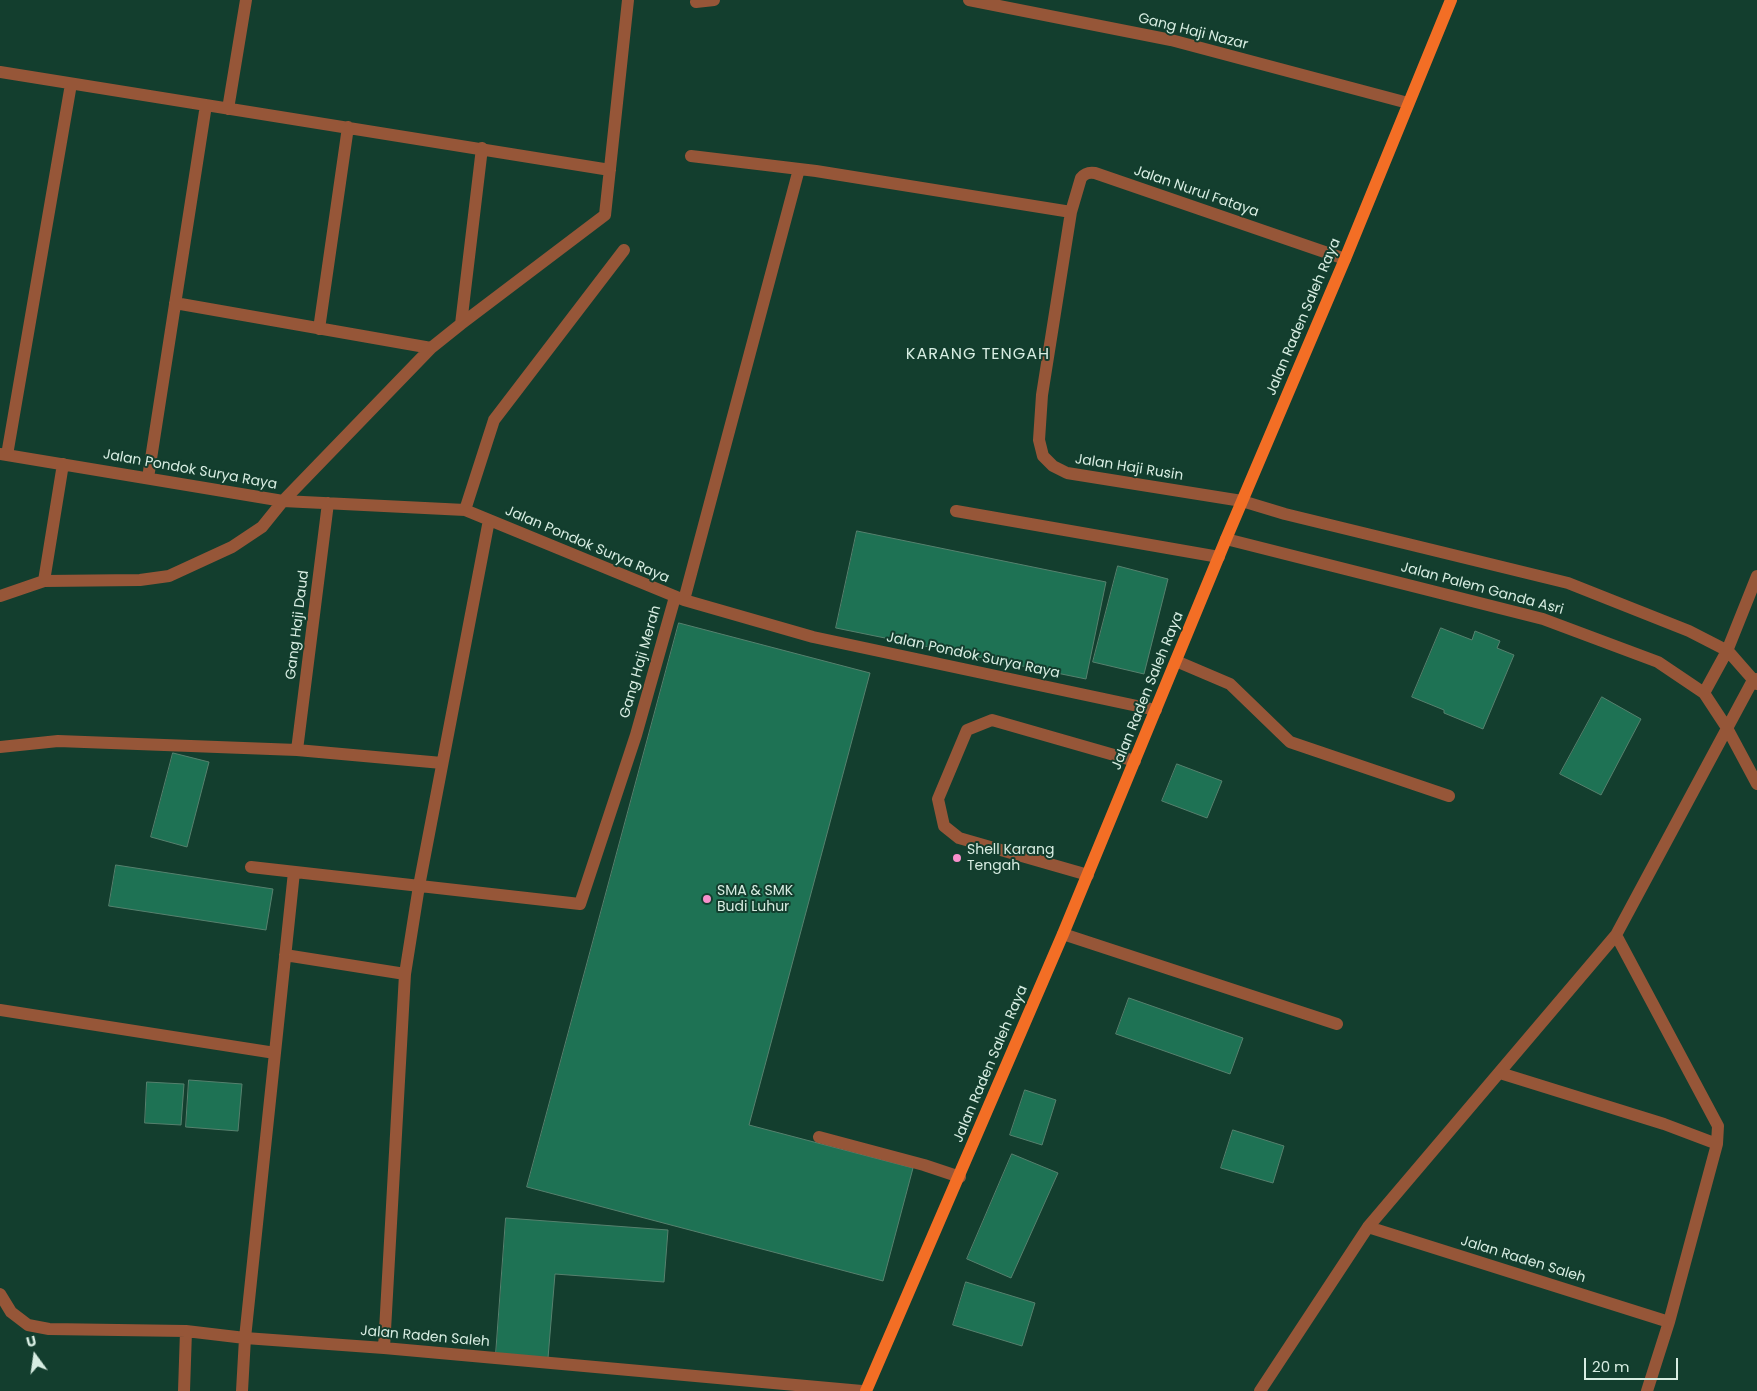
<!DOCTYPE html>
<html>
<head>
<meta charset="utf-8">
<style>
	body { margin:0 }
	#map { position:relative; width:1757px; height:1391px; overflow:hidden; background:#133e2e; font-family:Poppins,sans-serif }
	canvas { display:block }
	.north { position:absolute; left:10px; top:1331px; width:50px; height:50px; -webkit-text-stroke:4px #133e2e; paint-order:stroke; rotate:346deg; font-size:14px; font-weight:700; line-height:20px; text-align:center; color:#d7ede2 }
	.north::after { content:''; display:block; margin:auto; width:18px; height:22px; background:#d7ede2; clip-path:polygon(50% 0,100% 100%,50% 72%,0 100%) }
	.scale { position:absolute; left:1584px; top:1358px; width:94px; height:22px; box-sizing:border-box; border:2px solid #d7ede2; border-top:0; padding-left:6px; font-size:15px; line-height:18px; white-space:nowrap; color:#d7ede2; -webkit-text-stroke:4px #133e2e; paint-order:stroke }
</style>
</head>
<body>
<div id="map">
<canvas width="1757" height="1391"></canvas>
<div class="north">U</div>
<div class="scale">20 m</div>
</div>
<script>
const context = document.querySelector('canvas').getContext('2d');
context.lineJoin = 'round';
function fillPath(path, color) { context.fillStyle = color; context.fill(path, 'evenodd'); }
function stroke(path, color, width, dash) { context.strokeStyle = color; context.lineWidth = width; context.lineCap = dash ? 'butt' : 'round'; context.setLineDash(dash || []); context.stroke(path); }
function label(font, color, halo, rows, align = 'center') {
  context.font = font + ' Poppins,sans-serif'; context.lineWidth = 4; context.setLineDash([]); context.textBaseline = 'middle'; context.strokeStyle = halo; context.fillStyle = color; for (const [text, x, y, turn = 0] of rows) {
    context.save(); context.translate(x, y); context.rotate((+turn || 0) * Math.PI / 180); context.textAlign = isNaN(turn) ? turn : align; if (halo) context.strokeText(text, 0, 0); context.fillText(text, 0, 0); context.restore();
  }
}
const building = new Path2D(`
	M 857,531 L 1106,582 L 1086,679 L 836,628 Z
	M 1118,566 L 1168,579 L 1144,674 L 1093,662 Z
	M 679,623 L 870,673 L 749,1125 L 913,1168 L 883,1281 L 527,1187 Z
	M 1441,628 L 1472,640 L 1475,631 L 1500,641 L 1497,648 L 1514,655 L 1483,729 L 1444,713 L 1444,710 L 1412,697 Z
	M 1602,697 L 1641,719 L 1601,795 L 1560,774 Z
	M 173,753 L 209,762 L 187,847 L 151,837 Z
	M 1177,764 L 1222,781 L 1207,818 L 1162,801 Z
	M 116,865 L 273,889 L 266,930 L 109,906 Z
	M 1129,998 L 1243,1038 L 1230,1074 L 1116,1034 Z
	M 189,1080 L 242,1084 L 238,1131 L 186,1127 Z
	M 147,1082 L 184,1084 L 181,1125 L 145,1123 Z
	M 1025,1090 L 1056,1100 L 1042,1145 L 1010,1135 Z
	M 1233,1130 L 1284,1146 L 1273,1183 L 1221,1168 Z
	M 1012,1154 L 1058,1173 L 1011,1278 L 967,1259 Z
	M 506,1218 L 668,1230 L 664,1282 L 555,1274 L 548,1358 L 496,1354 Z
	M 966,1282 L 1035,1303 L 1022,1346 L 953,1325 Z`);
fillPath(building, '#1e7254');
stroke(building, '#56816e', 1);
stroke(new Path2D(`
	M 969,0 L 1171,40 L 1408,103
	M 696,2 L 714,0
	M 0,72 L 610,170
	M 228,109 L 246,0
	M 691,156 L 816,171 L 1071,212
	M 1345,259 L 1095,173 C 1089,172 1085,173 1081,178 L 1071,212 L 1042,395 L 1039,440 L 1043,456 L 1053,466 L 1067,473 L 1242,501 L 1285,514 L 1568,583 L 1689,631 L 1728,651 L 1757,684
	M 175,303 L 431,348
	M 461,324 L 605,215 L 628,0
	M 319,329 L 348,127
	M 0,454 L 283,501 L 465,510 L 684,600 L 813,637 L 1156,710
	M 7,455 L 71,84
	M 148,478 L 206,105
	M 465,510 L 494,420 L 624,250
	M 956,511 L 1219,557
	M 1226,539 L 1543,619 L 1658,662 L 1704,693 L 1727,728 L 1757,784
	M 44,581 L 63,464
	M 0,596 L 44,581 L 140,580 L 169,576 L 232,547 L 262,527 L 283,501 L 431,348 L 461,324 L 482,148
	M 684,600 L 799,169
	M 1176,661 L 1230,684 L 1290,742 L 1449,796
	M 1704,693 L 1727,651 L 1757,576
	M 0,747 L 58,741 L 297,750 L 442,763
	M 297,750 L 328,503
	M 251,867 L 580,904 L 636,735 L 675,597
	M 1088,875 L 959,838 L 944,826 L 938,799 L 967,730 L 992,720 L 1135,761
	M 1063,934 L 1337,1024
	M 1616,935 L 1718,1126 L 1717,1144 L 1669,1322 L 1647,1391
	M 285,955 L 405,974
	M 0,1010 L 275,1053
	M 1500,1073 L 1664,1124 L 1717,1144
	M 819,1137 L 924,1165 L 960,1177
	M 1368,1227 L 1669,1322
	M 0,1294 L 11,1312 L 28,1325 L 49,1329 L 186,1331 L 245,1338 L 384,1348 L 862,1391
	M 384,1348 L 405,974 L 419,886 L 489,520
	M 184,1391 L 186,1331
	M 242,1391 L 245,1338 L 294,872
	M 1260,1391 L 1368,1227 L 1616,935 L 1753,680 L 1757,679`), '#965638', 12);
stroke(new Path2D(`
	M 866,1391 L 1063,934 L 1226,539 L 1345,259 L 1451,0`), '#f36e25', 12);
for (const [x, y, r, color] of [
	[957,858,5,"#f890cc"],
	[707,899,5,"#f890cc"]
]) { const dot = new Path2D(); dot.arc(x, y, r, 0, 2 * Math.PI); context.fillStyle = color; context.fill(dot); stroke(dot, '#133e2e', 2); }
label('14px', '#d7ede2', '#133e2e', [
	["Gang Haji Nazar",1193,32,14],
	["Jalan Nurul Fataya",1196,192,19],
	["Jalan Raden Saleh Raya",1304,317,-67],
	["Jalan Haji Rusin",1129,468,9],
	["Jalan Pondok Surya Raya",190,470,10],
	["Jalan Pondok Surya Raya",587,545,23],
	["Jalan Palem Ganda Asri",1482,589,15],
	["Gang Haji Daud",298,625,-83],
	["Jalan Pondok Surya Raya",973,656,12],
	["Gang Haji Merah",641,662,-74],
	["Jalan Raden Saleh Raya",1148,691,-68],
	["Jalan Raden Saleh Raya",991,1064,-67],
	["Jalan Raden Saleh",1523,1260,17],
	["Jalan Raden Saleh",425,1337,5]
]);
label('14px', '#d7ede2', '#133e2e', [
	["Shell Karang",967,850],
	["Tengah",967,866],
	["SMA & SMK",717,891],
	["Budi Luhur",717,907]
], 'left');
context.letterSpacing = '1px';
label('16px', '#d7ede2', '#133e2e', [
	["KARANG TENGAH",978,355]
]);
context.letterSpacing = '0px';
</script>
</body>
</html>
